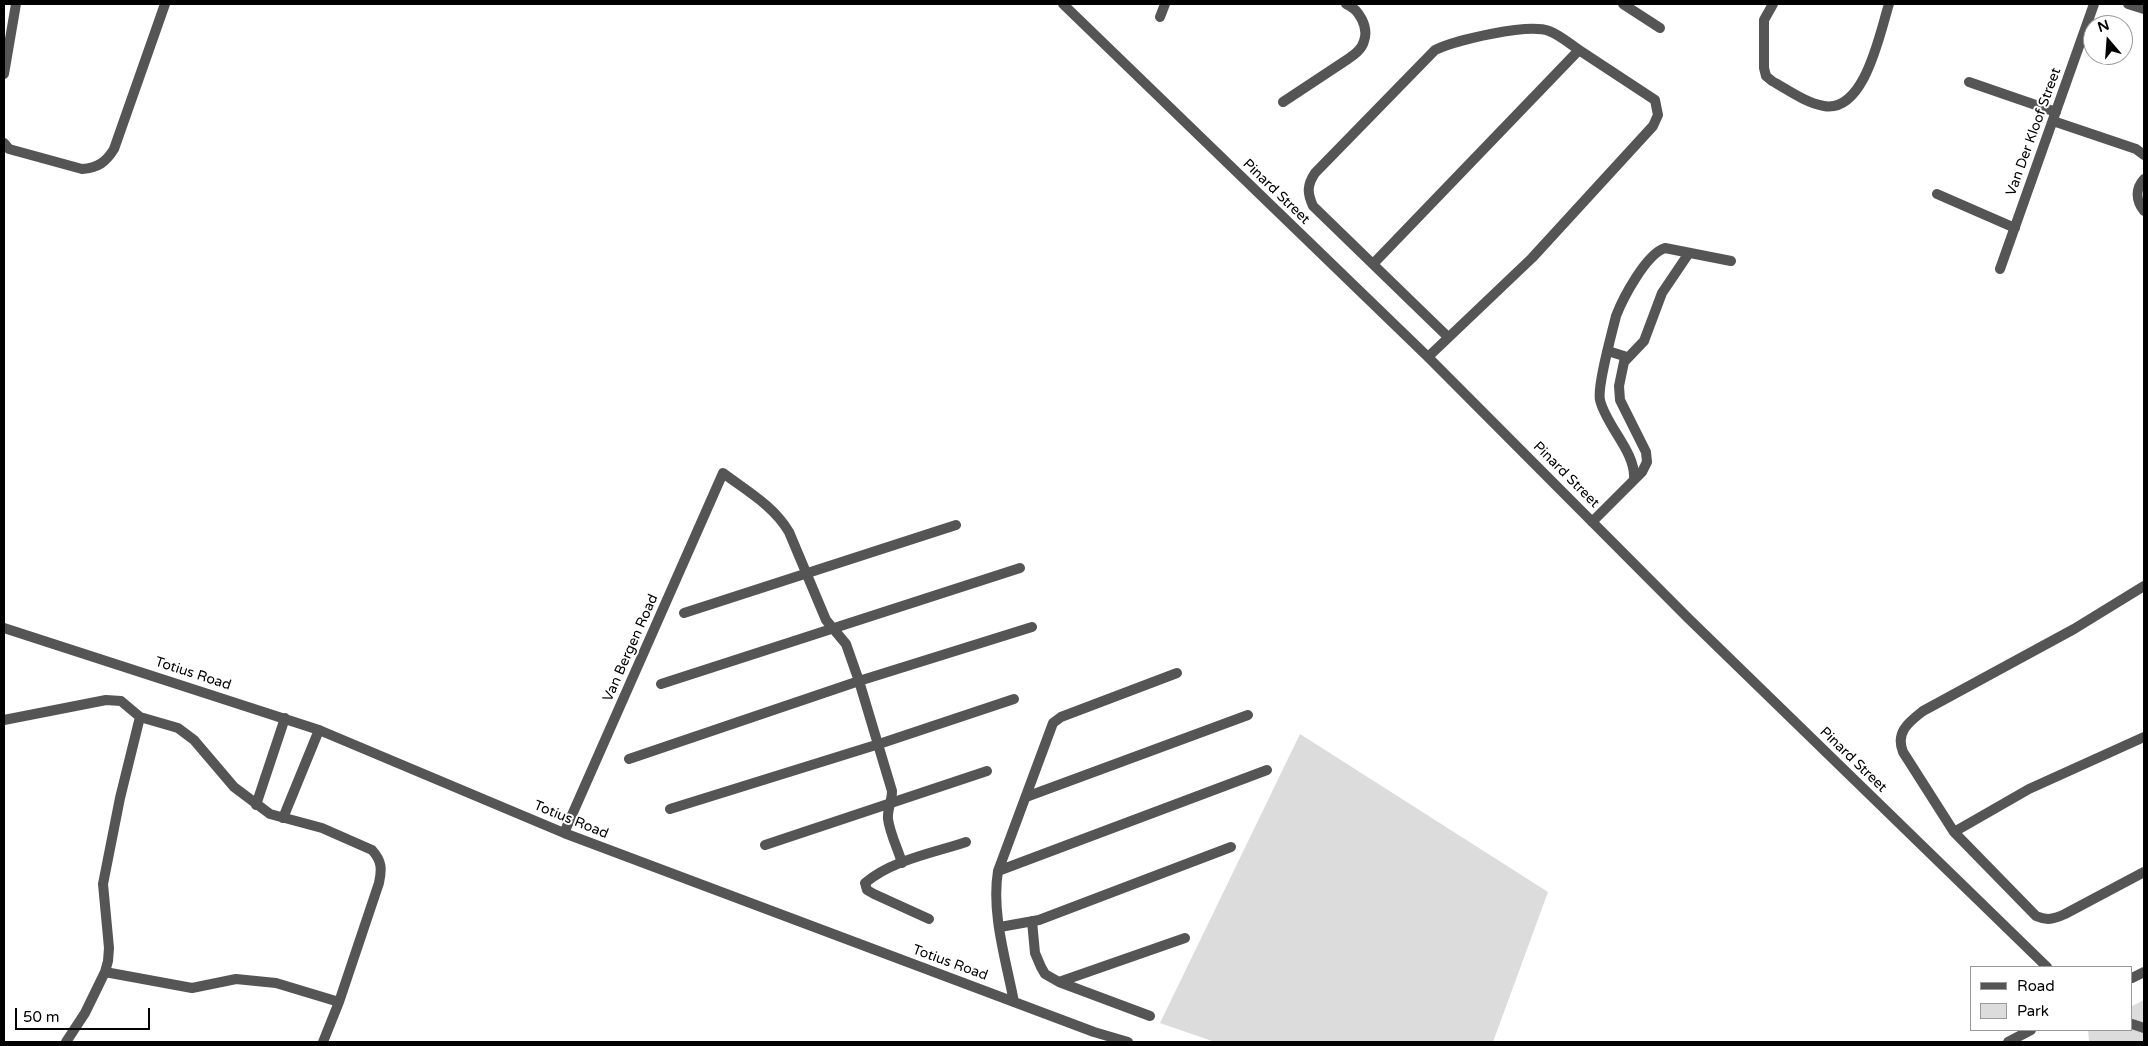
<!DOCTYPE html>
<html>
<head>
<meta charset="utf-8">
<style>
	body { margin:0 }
	#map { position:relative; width:2148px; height:1046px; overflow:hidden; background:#fff; font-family:"Varela Round",sans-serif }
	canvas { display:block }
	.frame { position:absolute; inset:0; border:5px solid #000; pointer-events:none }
	.legend { position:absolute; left:1970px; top:966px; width:162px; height:65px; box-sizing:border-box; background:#fff; border:1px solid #999; margin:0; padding:6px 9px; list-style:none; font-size:15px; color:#000 }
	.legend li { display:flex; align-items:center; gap:10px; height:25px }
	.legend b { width:25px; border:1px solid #999 }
	.north { position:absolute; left:2083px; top:15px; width:50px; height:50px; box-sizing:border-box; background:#fff; border:1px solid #999; border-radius:50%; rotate:342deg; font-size:14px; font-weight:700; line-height:20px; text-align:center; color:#000 }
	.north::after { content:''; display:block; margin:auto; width:18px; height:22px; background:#000; clip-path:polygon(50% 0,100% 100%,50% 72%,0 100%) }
	.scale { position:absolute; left:15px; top:1008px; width:135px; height:22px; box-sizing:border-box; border:2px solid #000; border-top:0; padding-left:6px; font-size:15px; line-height:18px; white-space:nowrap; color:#000; -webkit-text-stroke:4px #fff; paint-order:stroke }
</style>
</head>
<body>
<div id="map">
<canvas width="2148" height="1046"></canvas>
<div class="frame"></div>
<ul class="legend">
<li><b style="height:6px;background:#555"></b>Road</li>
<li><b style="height:14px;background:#dcdcdc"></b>Park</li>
</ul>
<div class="north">N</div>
<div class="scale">50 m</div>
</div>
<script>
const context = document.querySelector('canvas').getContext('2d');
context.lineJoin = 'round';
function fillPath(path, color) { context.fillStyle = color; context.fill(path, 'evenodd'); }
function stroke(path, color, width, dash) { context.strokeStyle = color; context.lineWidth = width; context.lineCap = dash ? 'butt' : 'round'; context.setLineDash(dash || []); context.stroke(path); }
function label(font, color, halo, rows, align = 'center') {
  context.font = font + ' "Varela Round",sans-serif'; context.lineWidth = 4; context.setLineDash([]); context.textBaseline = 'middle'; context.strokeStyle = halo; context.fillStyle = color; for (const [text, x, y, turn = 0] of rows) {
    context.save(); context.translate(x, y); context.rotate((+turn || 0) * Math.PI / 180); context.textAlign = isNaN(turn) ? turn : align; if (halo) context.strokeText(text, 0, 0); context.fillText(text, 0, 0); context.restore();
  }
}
fillPath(new Path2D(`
	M 1300,734 L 1548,892 L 1493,1042 L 1215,1042 L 1160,1023 Z
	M 2144,1000 L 2144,1042 L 2089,1042 L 2088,1030 L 2132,1030 L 2132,1006 Z`), '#dcdcdc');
stroke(new Path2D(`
	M 1063,4 L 1428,357 L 1688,618 L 2047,967
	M 1623,4 L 1660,28
	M 1773,4 L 1764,20 L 1764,68 L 1766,76 L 1772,81 C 1788,90 1806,103 1824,106 C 1865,113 1880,32 1889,4
	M 2128,4 L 2144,9
	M 1160,17 L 1165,4
	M 4,74 L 16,4
	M 1969,82 L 2056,112
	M 1283,102 L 1348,59 C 1355,54 1362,49 1364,41 C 1369,27 1359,9 1346,4
	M 2053,121 L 2136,149 L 2144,155
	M 4,143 L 9,149 L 82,169 C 98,168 106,162 114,149 L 165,4
	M 2144,179 C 2135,189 2136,201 2144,211
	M 1937,194 L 2015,228
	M 1373,264 L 1579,50 L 1655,100 L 1658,115 L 1653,126 L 1532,258 L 1428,357
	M 2000,269 L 2094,4
	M 1448,337 L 1313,206 C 1307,193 1307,185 1315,173 L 1435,50 C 1456,40 1528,23 1549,31 C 1560,35 1570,44 1579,50
	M 1608,351 L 1627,357
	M 1634,479 C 1636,452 1606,426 1600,400 C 1597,386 1612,333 1616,316 C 1623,298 1646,254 1665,248 L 1731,261
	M 1592,522 L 1642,472 L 1647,462 L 1646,452 L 1620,400 L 1619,386 L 1624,362 L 1644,341 L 1662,293 L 1689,253
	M 684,613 L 956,525
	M 4,628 L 319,730 L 564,833 L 1094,1032 L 1128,1042
	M 661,684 L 1020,568
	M 4,720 L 106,700 L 121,701 L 140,717 L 178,728 L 194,740 L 234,787 L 270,814 L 322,828 L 372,850 C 382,861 382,869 379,883 L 339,1002 L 323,1042
	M 2144,737 L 2029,789 L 1954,832 L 2036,916 C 2047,921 2054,919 2065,914 L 2144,872
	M 629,759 L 859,681 L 1032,627
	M 1026,797 L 1248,715
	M 256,805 L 285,718
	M 670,809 L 879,744 L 1014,699
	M 283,818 L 319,730
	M 1954,832 L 1903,752 C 1895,732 1909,722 1923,711 L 2074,629 L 2144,586
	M 564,833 L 723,473 C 747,491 774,506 789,532 L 826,620 L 846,644 L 859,681 L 892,791 C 892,801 887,810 888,819 C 890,834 898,849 902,863
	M 765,845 L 987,771
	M 998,871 L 1267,770
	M 929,919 L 874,894 L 867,890 L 865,883 C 892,860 933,853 966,842
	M 1032,921 L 1035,953 L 1041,967 L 1045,974 L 1059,982 L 1150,1016
	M 1000,927 L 1039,920 L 1231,847
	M 105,972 L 192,988 L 236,979 L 276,983 L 339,1002
	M 2132,978 L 2144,972
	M 1059,982 L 1185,938
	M 1014,1002 C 1006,960 991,913 998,871 L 1053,723 L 1061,717 L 1177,673
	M 2132,1024 L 2144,1028
	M 66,1042 L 85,1013 L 105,972 L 108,961 L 109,948 L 103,884 L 120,798 L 140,717
	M 2008,1042 L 2031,1030`), '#555', 10);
label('14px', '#000', '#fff', [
	["Van Der Kloof Street",2034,132,-70],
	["Pinard Street",1276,192,44],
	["Pinard Street",1566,475,45],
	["Van Bergen Road",631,648,-66],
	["Totius Road",193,674,18],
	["Pinard Street",1853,760,44],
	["Totius Road",571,820,22],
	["Totius Road",950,963,20]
]);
</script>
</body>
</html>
